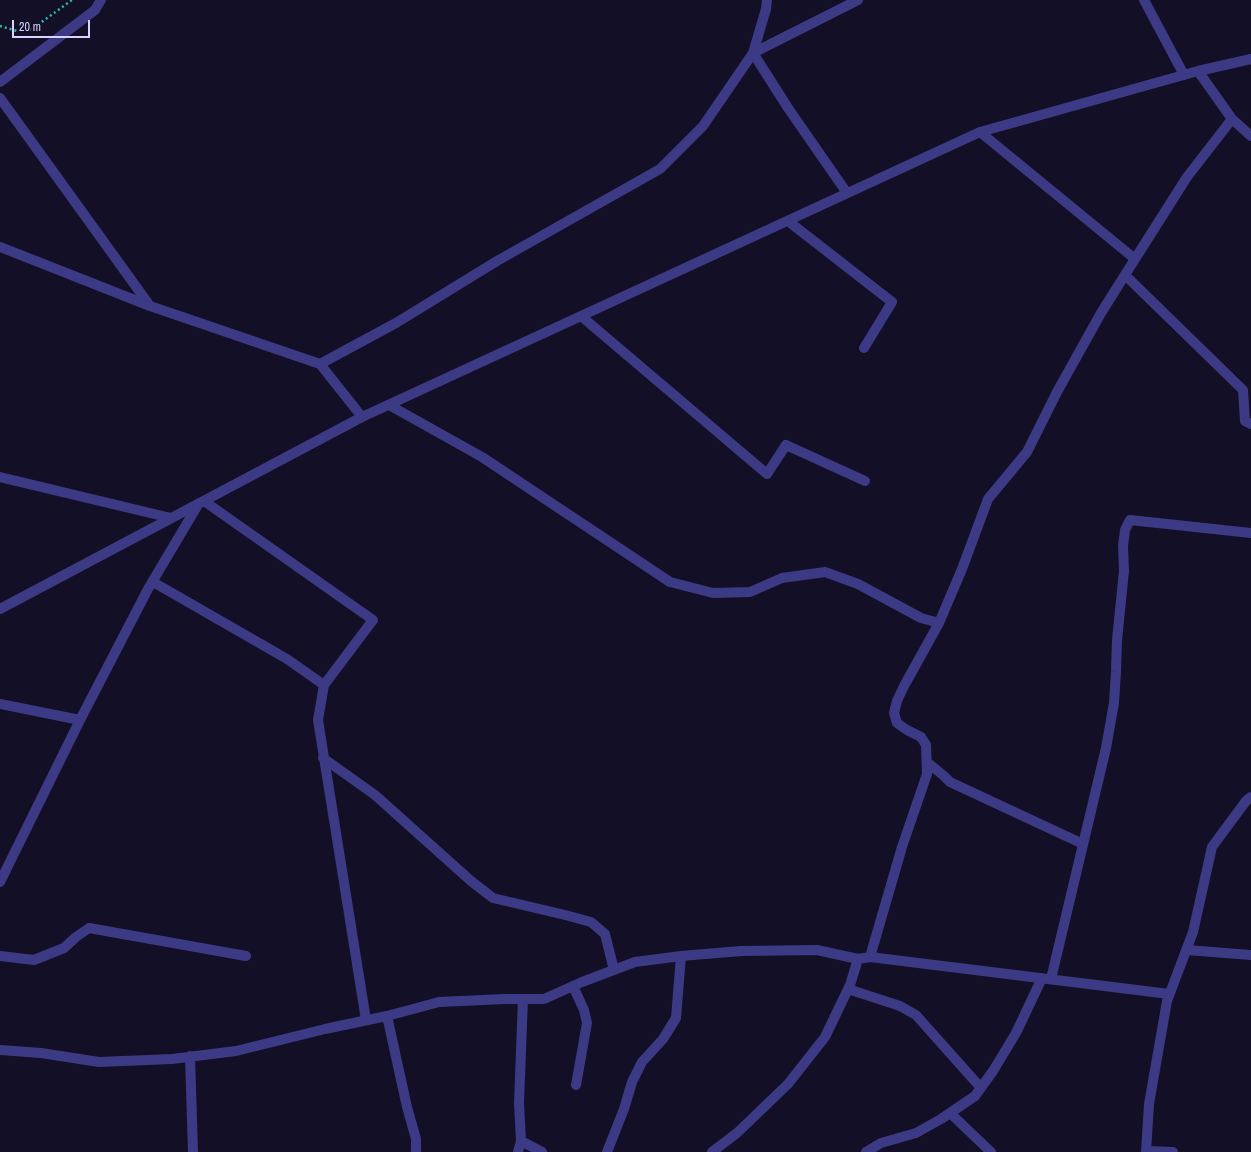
<!DOCTYPE html>
<html>
<head>
<meta charset="utf-8">
<style>
	body { margin:0 }
	#map { position:relative; width:1251px; height:1152px; overflow:hidden; background:#130f26; font-family:"Archivo Narrow",sans-serif }
	canvas { display:block }
	.scale { position:absolute; left:12px; top:20px; width:78px; height:18px; box-sizing:border-box; border:2px solid #d9d4ff; border-top:0; padding-left:5px; font-size:12px; line-height:14px; white-space:nowrap; color:#d9d4ff; -webkit-text-stroke:3px #130f26; paint-order:stroke }
</style>
</head>
<body>
<div id="map">
<canvas width="1251" height="1152"></canvas>
<div class="scale">20 m</div>
</div>
<script>
const context = document.querySelector('canvas').getContext('2d');
context.lineJoin = 'round';
function stroke(path, color, width, dash) { context.strokeStyle = color; context.lineWidth = width; context.lineCap = dash ? 'butt' : 'round'; context.setLineDash(dash || []); context.stroke(path); }
stroke(new Path2D(`
	M 0,26 L 17,31 L 32,29 L 72,0`), '#2fb8b0', 2.5, [2, 3]);
stroke(new Path2D(`
	M 1144,0 L 1184,75
	M 1198,71 L 1232,119 L 1251,136
	M 0,82 L 95,10 L 101,0
	M 0,98 L 150,306
	M 980,132 L 1135,259
	M 847,193 L 788,108 L 753,53 L 858,0
	M 788,221 L 892,302 L 864,348
	M 0,247 L 150,306 L 320,364 L 362,417
	M 1125,275 L 1243,390 L 1245,421 L 1251,424
	M 581,316 L 767,474 L 786,445 L 865,481
	M 320,364 L 396,323 L 497,261 L 660,169 L 703,126 L 753,53 L 766,9 L 767,0
	M 389,405 L 482,457 L 670,582 L 713,593 L 750,592 L 782,578 L 825,572 L 858,584 L 921,618 L 939,623
	M 0,477 L 171,518
	M 204,501 L 373,620 L 324,685 L 318,720 L 366,1020
	M 153,582 L 287,659 L 324,685
	M 0,609 L 362,417 L 980,132 L 1198,71 L 1251,59
	M 0,704 L 80,720
	M 323,758 L 375,795 L 471,881 L 493,898 L 565,915 L 591,922 L 605,934 L 614,970
	M 927,762 L 944,776 L 950,782 L 1083,844
	M 0,882 L 80,720 L 148,589 L 199,503
	M 1187,950 L 1251,955
	M 0,956 L 34,960 L 64,948 L 76,937 L 89,928 L 246,956
	M 870,957 L 902,847 L 927,774 L 926,745 L 921,737 L 907,730 L 897,723 L 894,713 L 897,701 L 904,686 L 939,623 L 962,569 L 988,499 L 1027,452 L 1057,392 L 1101,313 L 1135,259 L 1187,177 L 1232,119
	M 1051,979 L 1106,748 L 1114,703 L 1116,672 L 1117,640 L 1124,571 L 1123,546 L 1125,530 L 1130,520 L 1251,533
	M 573,986 L 584,1010 L 587,1023 L 576,1085
	M 848,989 L 900,1006 L 916,1015 L 981,1088
	M 387,1016 L 407,1107 L 416,1139 L 416,1152
	M 0,1050 L 41,1053 L 99,1062 L 172,1059 L 236,1051 L 325,1029 L 387,1016 L 439,1002 L 505,999 L 544,999 L 582,982 L 635,962 L 681,956 L 741,951 L 817,950 L 858,959
	M 190,1056 L 193,1152
	M 950,1113 L 991,1152
	M 521,1141 L 542,1152
	M 1146,1151 L 1173,1152
	M 518,1152 L 521,1141 L 519,1103 L 523,999
	M 607,1152 L 624,1109 L 632,1082 L 642,1062 L 663,1039 L 676,1018 L 681,956
	M 712,1152 L 737,1133 L 788,1084 L 825,1037 L 850,985 L 858,959 L 870,957 L 1169,994
	M 866,1152 L 881,1143 L 916,1133 L 941,1119 L 975,1096 L 993,1071 L 1016,1033 L 1042,978
	M 1146,1152 L 1149,1104 L 1167,1001 L 1193,932 L 1212,847 L 1246,801 L 1251,797`), '#3d3a85', 10);
</script>
</body>
</html>
